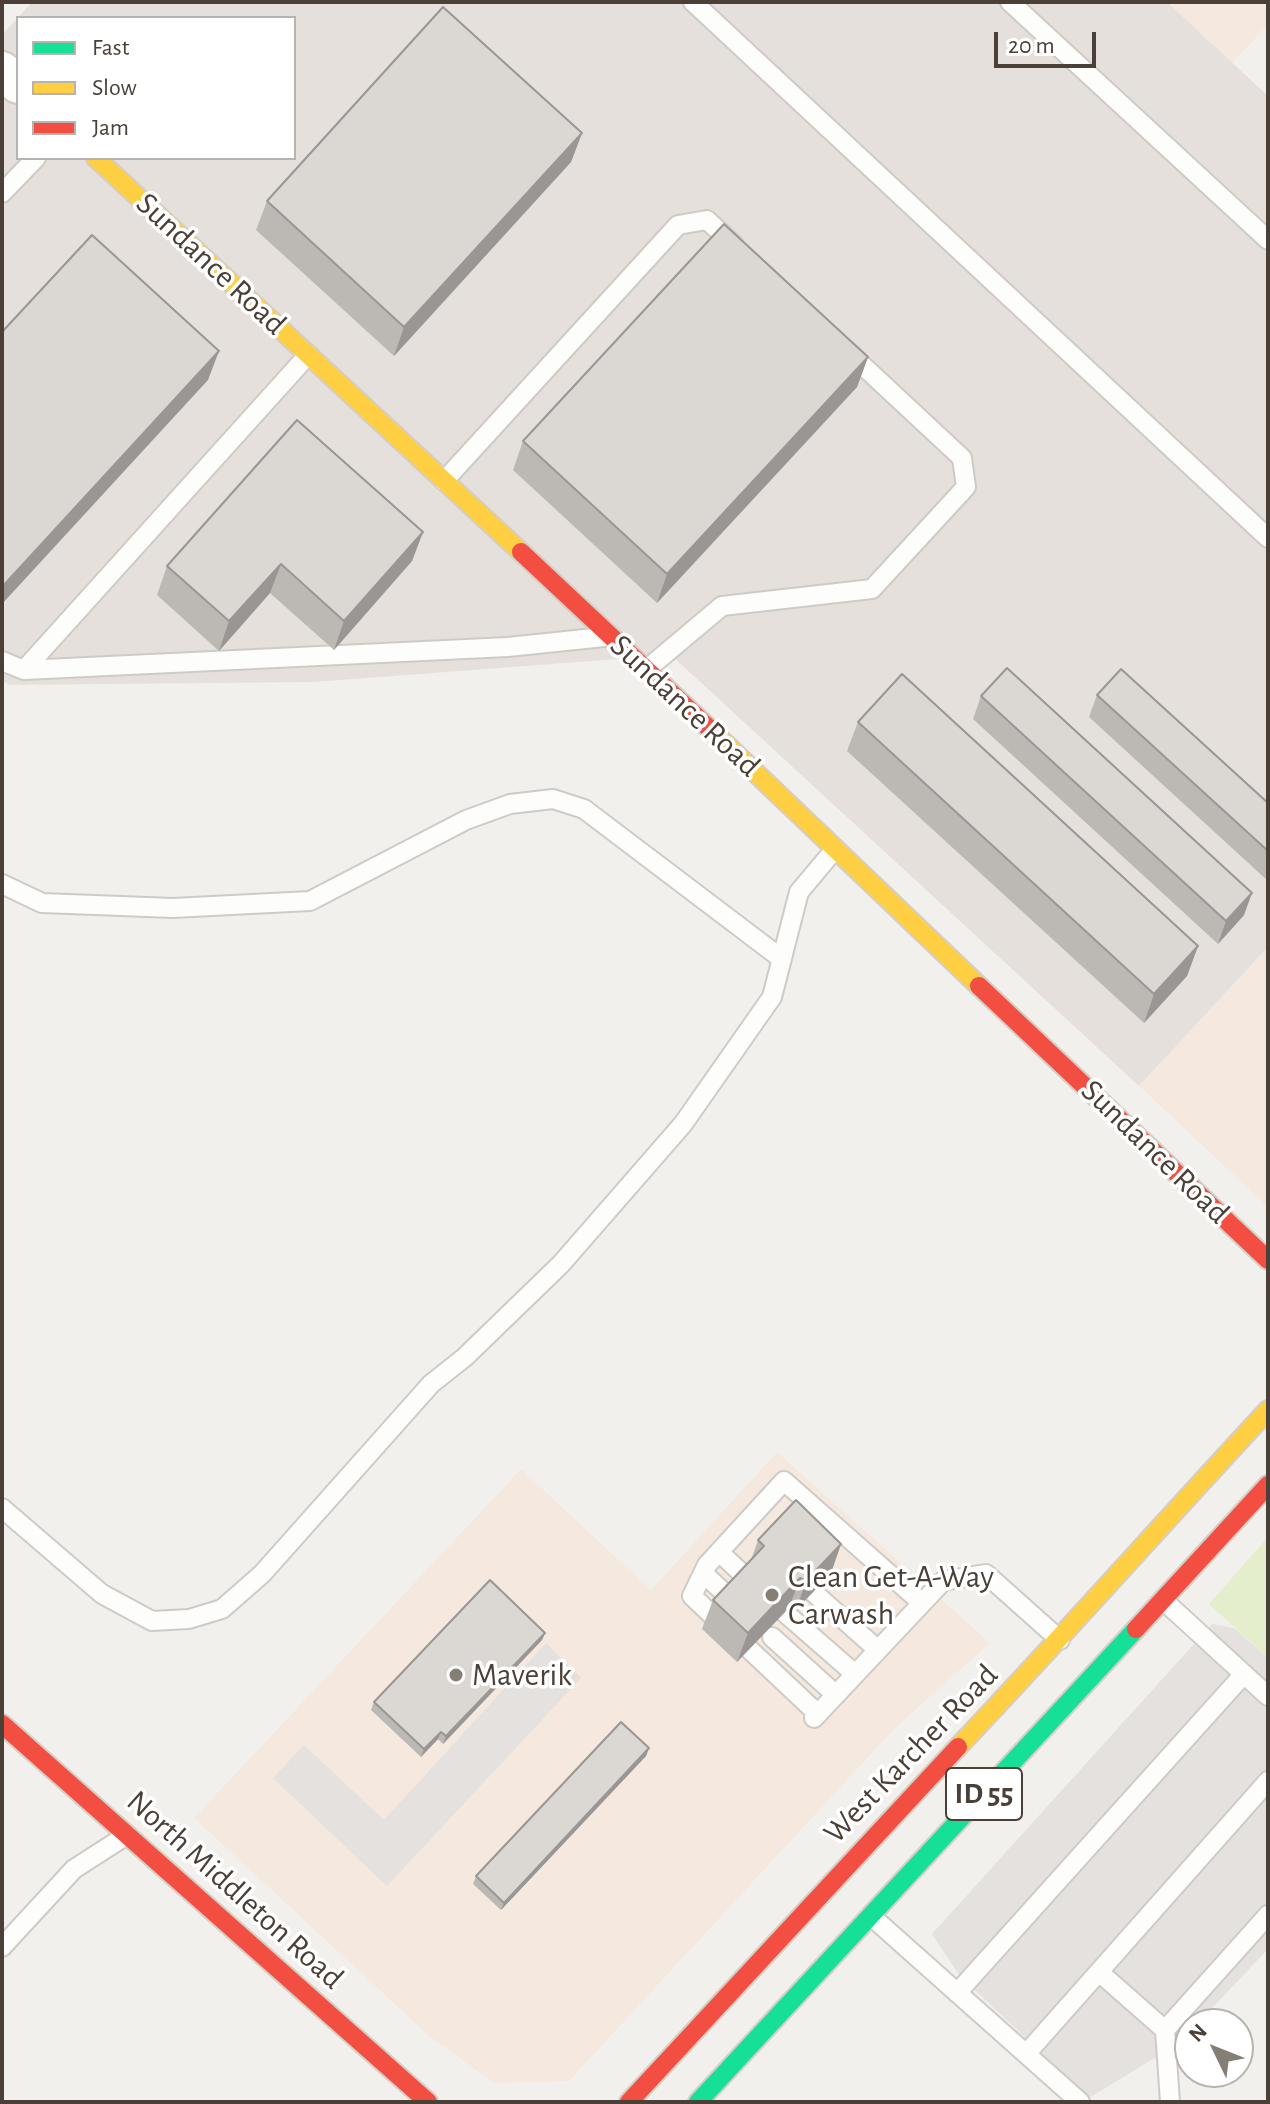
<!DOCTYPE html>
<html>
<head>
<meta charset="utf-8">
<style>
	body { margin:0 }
	#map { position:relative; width:1270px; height:2104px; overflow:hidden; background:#f2f0ed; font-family:"Alegreya Sans",sans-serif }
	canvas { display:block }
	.frame { position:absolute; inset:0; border:4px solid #4a4037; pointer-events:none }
	.legend { position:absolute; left:16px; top:16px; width:280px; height:144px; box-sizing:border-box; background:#fff; border:2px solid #b7b3af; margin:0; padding:10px 14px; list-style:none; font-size:24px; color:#4a4037 }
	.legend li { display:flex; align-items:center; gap:16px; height:40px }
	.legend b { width:40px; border:2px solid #b7b3af }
	.north { position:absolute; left:1174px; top:2008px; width:80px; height:80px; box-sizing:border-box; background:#fff; border:2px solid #b7b3af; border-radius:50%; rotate:313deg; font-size:22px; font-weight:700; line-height:32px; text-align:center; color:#4a4037 }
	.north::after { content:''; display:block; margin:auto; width:28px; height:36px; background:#857e77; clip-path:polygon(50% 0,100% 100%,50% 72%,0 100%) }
	.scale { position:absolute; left:994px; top:32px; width:102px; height:36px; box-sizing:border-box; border:4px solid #4a4037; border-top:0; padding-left:10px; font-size:24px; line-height:28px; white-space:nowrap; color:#4a4037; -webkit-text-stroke:6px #fff; paint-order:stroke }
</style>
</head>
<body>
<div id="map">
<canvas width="1270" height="2104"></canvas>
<div class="frame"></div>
<ul class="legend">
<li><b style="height:10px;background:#16e098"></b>Fast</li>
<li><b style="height:10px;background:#ffcf43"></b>Slow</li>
<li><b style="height:10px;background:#f24e42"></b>Jam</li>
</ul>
<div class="north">N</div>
<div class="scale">20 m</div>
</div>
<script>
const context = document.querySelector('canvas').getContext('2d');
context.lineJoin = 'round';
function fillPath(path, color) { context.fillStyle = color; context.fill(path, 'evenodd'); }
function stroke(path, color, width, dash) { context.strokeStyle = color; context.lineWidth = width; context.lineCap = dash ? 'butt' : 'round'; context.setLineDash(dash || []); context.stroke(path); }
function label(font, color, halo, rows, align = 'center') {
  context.font = font + ' "Alegreya Sans",sans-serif'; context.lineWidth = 7; context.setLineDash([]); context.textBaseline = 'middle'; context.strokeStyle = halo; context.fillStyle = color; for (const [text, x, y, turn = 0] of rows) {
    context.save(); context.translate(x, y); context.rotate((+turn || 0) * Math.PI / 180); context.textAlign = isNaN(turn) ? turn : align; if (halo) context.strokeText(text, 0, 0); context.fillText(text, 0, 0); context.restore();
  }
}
fillPath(new Path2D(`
	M 1167,2 L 1268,2 L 1268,25 L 1232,63 Z
	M 1268,947 L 1268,1207 L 1139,1086 Z
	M 777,1452 L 990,1643 L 895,1728 L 569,2081 L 494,2083 L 428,2035 L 194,1818 L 521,1469 L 651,1590 Z`), '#f5e9df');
fillPath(new Path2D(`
	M 32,2 L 1167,2 L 1268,96 L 1268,947 L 1139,1086 L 671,655 L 314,682 L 10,685 L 2,681 L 2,35 ZM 18,18 L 294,18 L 294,158 L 18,158 Z`), '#e5e0dc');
fillPath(new Path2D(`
	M 1268,1537 L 1268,1658 L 1209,1604 Z`), '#e4edcc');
fillPath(new Path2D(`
	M 1212,1624 L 1234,1628 L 1268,1658 L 1268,1949 L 1197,2024 L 1190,2024 L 1190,2031 L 1179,2043 L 1089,2098 L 959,1975 L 932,1934 Z
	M 546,1643 L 581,1678 L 387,1886 L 273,1778 L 304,1745 L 384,1820 Z`), '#e4e1de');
const lane = new Path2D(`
	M 693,2 L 1268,538
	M 1010,2 L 1268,240
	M 2,193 L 36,158
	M 444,481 L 678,225 L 707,220 L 734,245
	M 2,661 L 24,670 L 308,355
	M 647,669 L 722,606 L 872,589 L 966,487 L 962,458 L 846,350
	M 24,670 L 508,647 L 604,637
	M 2,884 L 42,903 L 173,908 L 310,901 L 466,820 L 510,804 L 553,799 L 584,809 L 782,959
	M 2,1508 L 102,1594 L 152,1621 L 189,1619 L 222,1609 L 262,1574 L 431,1384 L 465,1357 L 561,1264 L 683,1124 L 772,997 L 799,892 L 835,849
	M 719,1552 L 749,1580
	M 703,1573 L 731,1599
	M 813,1592 L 878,1650
	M 1163,1600 L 1268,1696
	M 784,1612 L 855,1674
	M 714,1617 L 692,1596 L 707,1565 L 784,1481 L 922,1603
	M 772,1637 L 836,1695
	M 749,1649 L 818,1714
	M 814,1718 L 943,1581 L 986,1574 L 1060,1640
	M 871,1916 L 1080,2102
	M 2,1947 L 74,1869 L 127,1835
	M 1099,1972 L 1165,2030 L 1268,1915
	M 957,1993 L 1244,1674
	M 1165,2030 L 1170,2102
	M 1026,2054 L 1268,1781`);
const street = new Path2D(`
	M 2,70 L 18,85`);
const fast = new Path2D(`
	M 698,2102 L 1136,1629`);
const slow = new Path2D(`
	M 96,158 L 521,552
	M 714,733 L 979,986
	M 958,1747 C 1063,1636 1164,1522 1268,1410`);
const jam = new Path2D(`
	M 521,552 L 714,733
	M 979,986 L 1268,1260
	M 1136,1629 L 1268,1485
	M 2,1724 L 428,2102
	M 629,2102 L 958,1747`);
stroke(lane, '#cecbc7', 22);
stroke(street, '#cecbc7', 40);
stroke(fast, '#d4cec5', 22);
stroke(slow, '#d4cec5', 22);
stroke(jam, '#d4cec5', 22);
stroke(lane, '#fdfdfc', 18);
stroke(street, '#fdfdfc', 36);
stroke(fast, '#16e098', 18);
stroke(slow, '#ffcf43', 18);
stroke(jam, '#f24e42', 18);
fillPath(new Path2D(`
	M 582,133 L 571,162 L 394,356 L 256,230 L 267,201 Z
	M 868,357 L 857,387 L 657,603 L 513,470 L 523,441 Z
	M 423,532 L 412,561 L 334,650 L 270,593 L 219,651 L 157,595 L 167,566 Z
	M 1097,695 L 1268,803 L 1268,881 L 1089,717 Z
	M 981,696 L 1244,915 L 1218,944 L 973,719 Z
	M 858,722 L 1198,946 L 1187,976 L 1144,1023 L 847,751 Z
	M 758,1540 L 841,1544 L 831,1573 L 796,1610 L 789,1608 L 784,1612 L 737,1662 L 702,1629 L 713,1600 L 751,1560 Z
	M 545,1633 L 542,1640 L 443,1744 L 438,1739 L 421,1757 L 371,1710 L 374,1702 Z
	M 649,1748 L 646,1756 L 501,1910 L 473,1884 L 476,1876 Z`), '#bcb9b5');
fillPath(new Path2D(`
	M 582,133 L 571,162 L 394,356 L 404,327 Z
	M 219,351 L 208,380 L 2,604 L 2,587 Z
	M 868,357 L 857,387 L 657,603 L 667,574 Z
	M 423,532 L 412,561 L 334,650 L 344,621 Z
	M 281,564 L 270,593 L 219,651 L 229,621 Z
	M 1252,893 L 1244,915 L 1218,944 L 1226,921 Z
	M 1198,946 L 1187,976 L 1144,1023 L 1154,994 Z
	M 841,1544 L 831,1573 L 796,1610 L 806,1581 Z
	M 800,1578 L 789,1608 L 737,1662 L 748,1633 Z
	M 545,1633 L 542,1640 L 443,1744 L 446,1736 Z
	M 441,1732 L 438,1739 L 421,1757 L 424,1749 Z
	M 649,1748 L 646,1756 L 501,1910 L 504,1903 Z`), '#999694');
const building = new Path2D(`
	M 443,7 L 582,133 L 404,327 L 267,201 Z
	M 724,224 L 868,357 L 667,574 L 523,441 Z
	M 92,235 L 219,351 L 2,587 L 2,332 Z
	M 297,420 L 423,532 L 344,621 L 281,564 L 229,621 L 167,566 Z
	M 1007,668 L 1252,893 L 1226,921 L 981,696 Z
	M 1121,669 L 1268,803 L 1268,851 L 1097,695 Z
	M 902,674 L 1198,946 L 1154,994 L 858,722 Z
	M 796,1500 L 841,1544 L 806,1581 L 800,1578 L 795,1583 L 748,1633 L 713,1600 L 764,1546 L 758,1540 Z
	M 490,1580 L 545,1633 L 446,1736 L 441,1732 L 424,1749 L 374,1702 Z
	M 621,1722 L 649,1748 L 504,1903 L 476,1876 Z`);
fillPath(building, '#dbd7d3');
stroke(building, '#999694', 2);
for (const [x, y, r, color] of [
	[772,1595,8,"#857e77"],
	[456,1675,8,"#857e77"]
]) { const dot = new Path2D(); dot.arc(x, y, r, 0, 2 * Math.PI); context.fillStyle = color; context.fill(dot); stroke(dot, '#fff', 3); }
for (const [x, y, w] of [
	[984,1794,76]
]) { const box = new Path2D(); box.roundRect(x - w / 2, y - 26, w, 52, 6); context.fillStyle = '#fff'; context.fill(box); stroke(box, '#4a4037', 2); }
label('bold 30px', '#4a4037', null, [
	["ID 55",984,1794]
]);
label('32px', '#4a4037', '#fff', [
	["Sundance Road",211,264,43],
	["Sundance Road",685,706,43],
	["Sundance Road",1155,1152,44],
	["West Karcher Road",911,1754,-46],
	["North Middleton Road",235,1890,42]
]);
label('32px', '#4a4037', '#fff', [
	["Clean Get-A-Way",788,1577],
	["Carwash",788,1614],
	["Maverik",472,1675]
], 'left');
</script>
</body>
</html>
